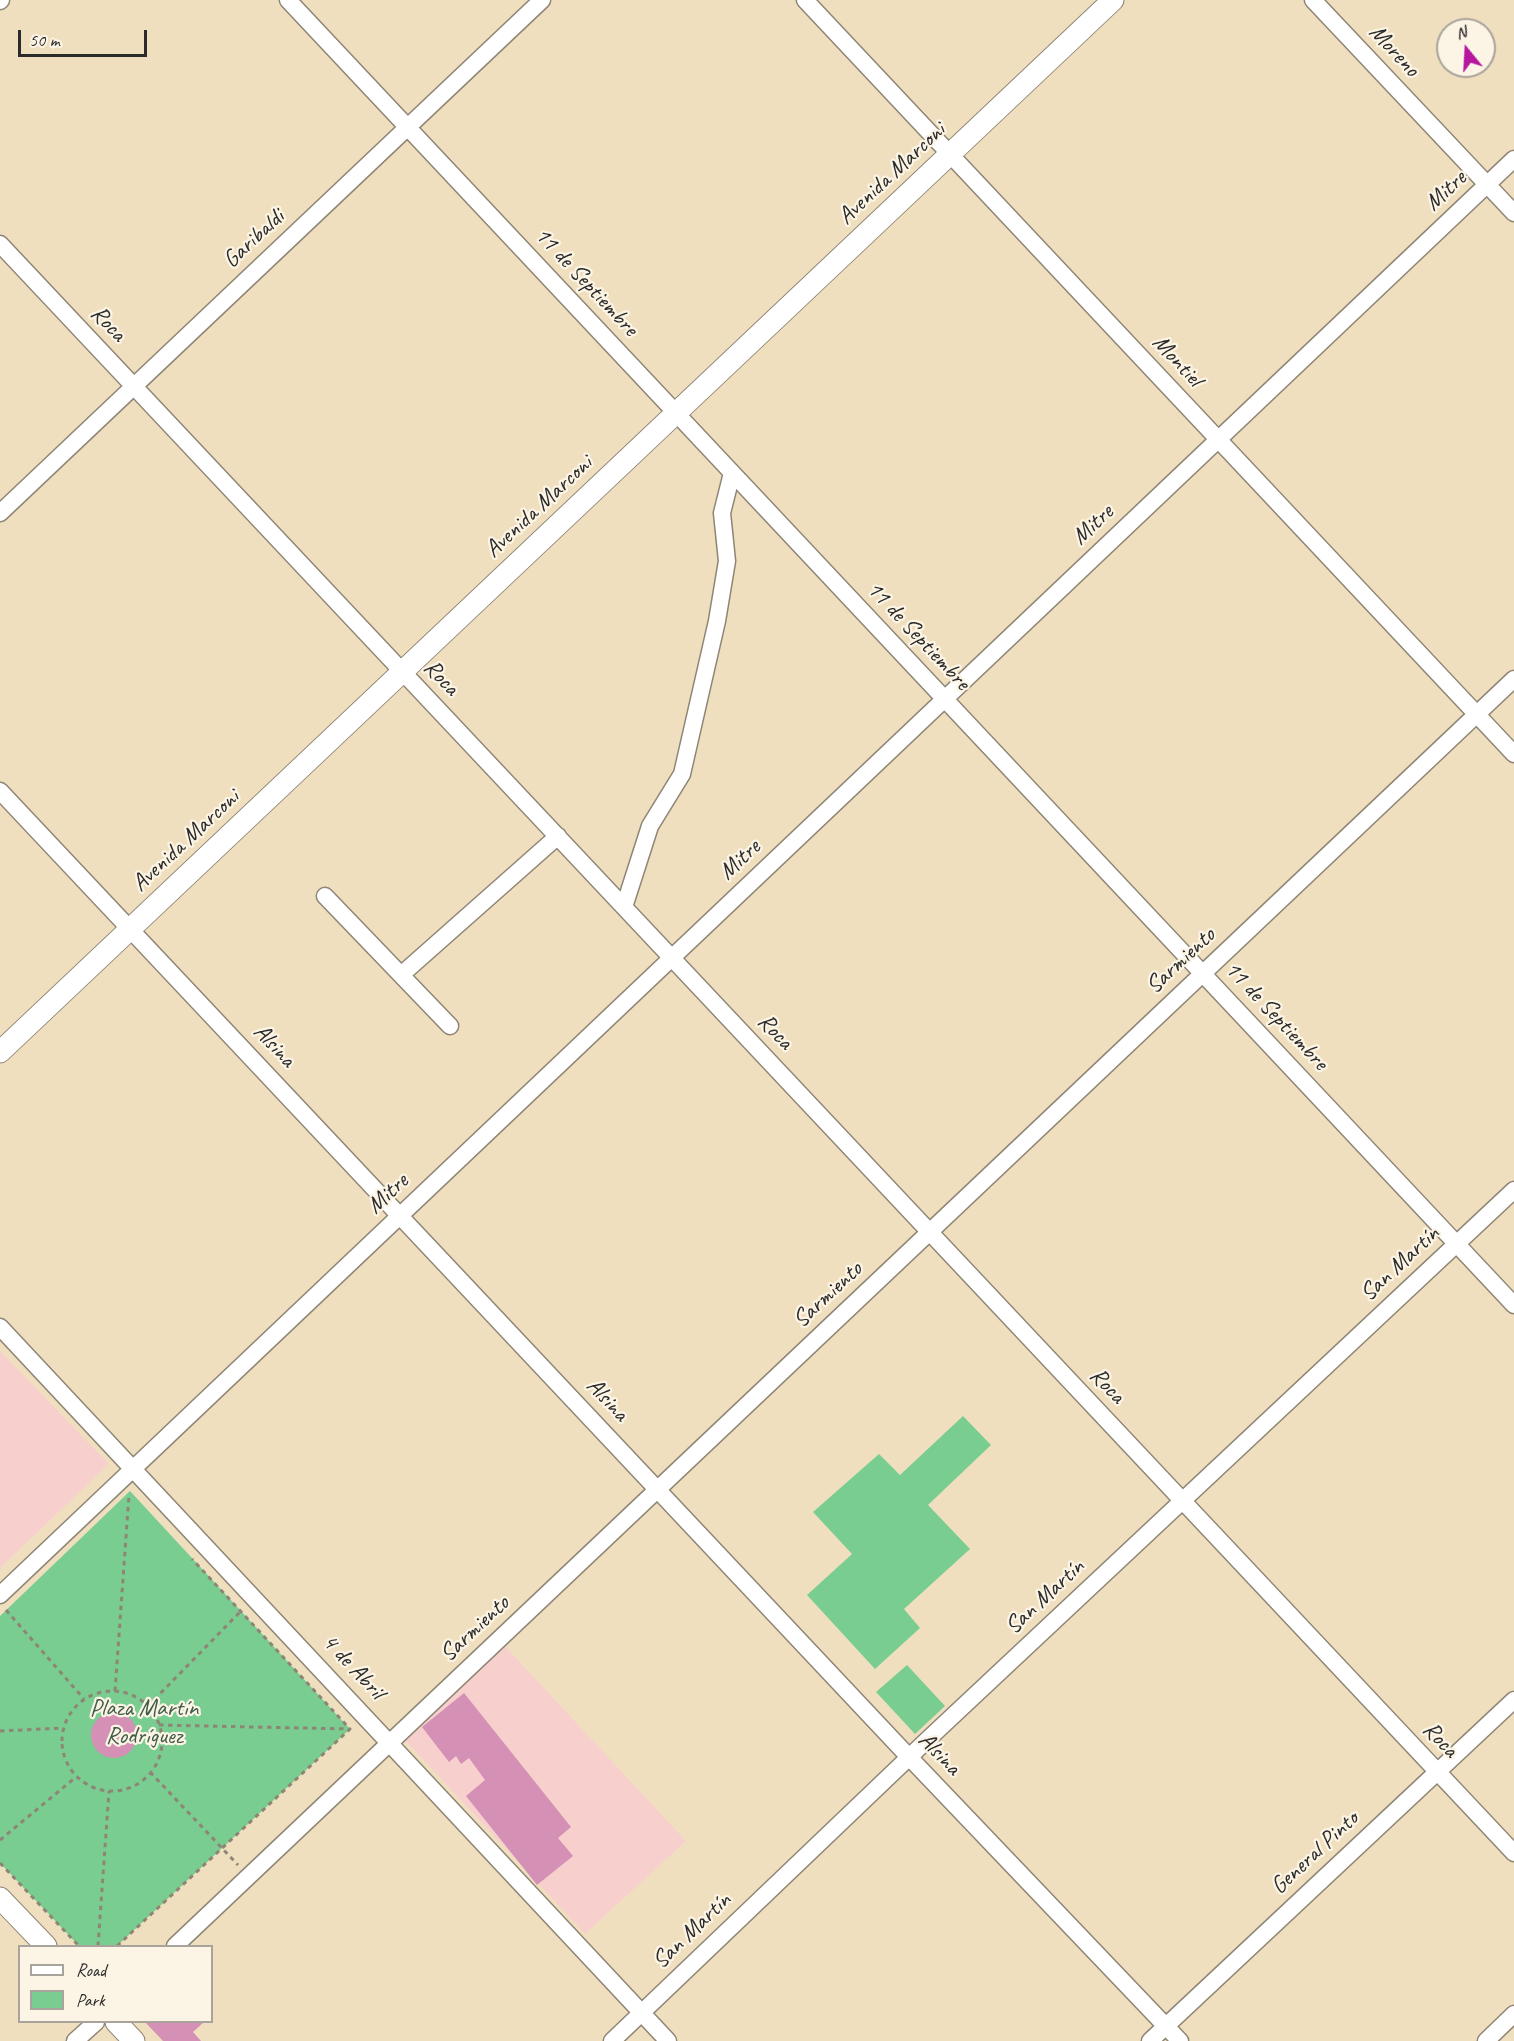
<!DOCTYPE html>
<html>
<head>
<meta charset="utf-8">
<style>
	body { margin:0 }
	#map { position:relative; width:1514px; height:2041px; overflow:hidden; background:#f0dfbf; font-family:Caveat,sans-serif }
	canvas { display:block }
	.legend { position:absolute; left:18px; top:1945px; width:195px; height:78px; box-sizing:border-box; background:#fcf5e5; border:2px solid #a8a49b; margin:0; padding:8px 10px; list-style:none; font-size:18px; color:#2b2b2b }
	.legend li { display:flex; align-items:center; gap:12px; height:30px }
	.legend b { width:30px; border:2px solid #a8a49b }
	.north { position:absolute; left:1436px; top:18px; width:60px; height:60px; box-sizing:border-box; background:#fcf5e5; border:2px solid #a8a49b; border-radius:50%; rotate:342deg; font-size:16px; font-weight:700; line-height:24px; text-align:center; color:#2b2b2b }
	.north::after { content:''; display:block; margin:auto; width:21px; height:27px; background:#b5179e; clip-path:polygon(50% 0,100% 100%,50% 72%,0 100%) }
	.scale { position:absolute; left:18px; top:30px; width:129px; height:27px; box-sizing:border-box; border:3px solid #2b2b2b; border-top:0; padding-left:8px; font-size:18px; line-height:21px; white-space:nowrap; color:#2b2b2b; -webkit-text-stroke:4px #fcf5e5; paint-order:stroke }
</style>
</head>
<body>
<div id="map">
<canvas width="1514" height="2041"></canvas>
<ul class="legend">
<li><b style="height:8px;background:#fff"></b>Road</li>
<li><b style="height:16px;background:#79cd91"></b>Park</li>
</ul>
<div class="north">N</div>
<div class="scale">50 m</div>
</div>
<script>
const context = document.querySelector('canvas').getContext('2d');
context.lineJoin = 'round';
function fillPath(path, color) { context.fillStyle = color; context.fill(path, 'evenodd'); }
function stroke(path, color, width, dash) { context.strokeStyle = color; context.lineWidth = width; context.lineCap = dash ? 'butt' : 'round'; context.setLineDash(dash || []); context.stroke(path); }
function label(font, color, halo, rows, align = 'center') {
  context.font = font + ' Caveat,sans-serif'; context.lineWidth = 4.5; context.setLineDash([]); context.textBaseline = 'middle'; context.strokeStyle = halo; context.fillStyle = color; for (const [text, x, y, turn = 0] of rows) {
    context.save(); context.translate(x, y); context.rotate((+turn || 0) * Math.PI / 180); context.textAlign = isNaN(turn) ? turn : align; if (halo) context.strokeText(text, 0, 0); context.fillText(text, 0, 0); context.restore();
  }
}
fillPath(new Path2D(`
	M 0,1351 L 109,1464 L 0,1568 Z
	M 504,1645 L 686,1841 L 585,1934 L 403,1738 Z`), '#f7d0cd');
fillPath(new Path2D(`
	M 963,1416 L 991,1445 L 928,1505 L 970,1549 L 904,1609 L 920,1628 L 875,1669 L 807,1595 L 852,1554 L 813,1512 L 879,1454 L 900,1475 Z
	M 130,1491 L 350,1729 L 117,1946 L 79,1946 L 0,1863 L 0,1616 Z
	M 907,1665 L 945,1706 L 915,1734 L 876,1692 Z`), '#79cd91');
fillPath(new Path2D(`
	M 464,1693 L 571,1827 L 558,1838 L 573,1856 L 537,1885 L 466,1796 L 485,1780 L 469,1758 L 461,1764 L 456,1756 L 449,1762 L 422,1727 Z
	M91 1735a23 23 0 1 1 46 0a23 23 0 1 1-46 0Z
	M 145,2022 L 204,2022 L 193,2032 L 201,2041 L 163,2041 Z`), '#d491b5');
const minor = new Path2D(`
	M 288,0 L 1514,1305
	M 805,0 L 1514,754
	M 1313,0 L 1514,213
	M 0,1 L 1,0
	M 0,244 L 1514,1853
	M 0,513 L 542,0
	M 0,791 L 909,1757 L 1180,2041
	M 325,896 L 450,1026
	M 624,907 L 650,826 L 682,774 L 717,621 L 727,561 L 722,513 L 732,473
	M 401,975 L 558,836
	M 0,1327 L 668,2041
	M 0,1595 L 1514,159
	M 175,1946 L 1514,679
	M 75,2041 L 96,2022
	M 612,2041 L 925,1742 L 1514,1190
	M 1150,2041 L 1514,1700
	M 1486,2041 L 1514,2014`);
const major = new Path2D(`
	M 0,1052 L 1113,0
	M 0,1898 L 46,1946
	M 116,2022 L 134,2041`);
stroke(minor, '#8e8575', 19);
stroke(major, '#8e8575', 23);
stroke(new Path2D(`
	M 6,1610 L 84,1699
	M 115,1691 L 129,1495
	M62 1741a50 50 0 1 1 100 0a50 50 0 1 1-100 0Z
	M 148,1706 L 240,1612
	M 159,1725 L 350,1729
	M 0,1731 L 63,1728
	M 150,1772 L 238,1865
	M 0,1840 L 76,1777
	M 0,1863 L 79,1946
	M 98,1946 L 109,1791
	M 117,1946 L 350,1729 L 192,1559`), '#8e8575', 3, [4.5, 4.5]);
stroke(minor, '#fff', 16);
stroke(major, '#fff', 21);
label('24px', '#2b2b2b', '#fcf5e5', [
	["Moreno",1394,51,47],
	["Avenida Marconi",892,174,-43],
	["Mitre",1446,191,-43],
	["Garibaldi",254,239,-43],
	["11 de Septiembre",586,282,47],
	["Roca",108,324,47],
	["Montiel",1177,361,47],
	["Avenida Marconi",539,507,-43],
	["Mitre",1093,525,-43],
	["11 de Septiembre",918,636,47],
	["Roca",441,678,47],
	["Avenida Marconi",186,841,-43],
	["Mitre",740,860,-43],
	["Sarmiento",1181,961,-43],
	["11 de Septiembre",1276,1016,47],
	["Roca",775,1032,47],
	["Alsina",274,1046,47],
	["Mitre",388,1194,-43],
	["San Martín",1400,1264,-43],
	["Sarmiento",828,1295,-43],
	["Roca",1107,1386,47],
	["Alsina",607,1400,47],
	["San Martín",1045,1597,-43],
	["Sarmiento",475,1629,-43],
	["4 de Abril",353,1667,47],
	["Roca",1440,1740,47],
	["Alsina",939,1754,46],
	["General Pinto",1315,1853,-43],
	["San Martín",692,1931,-44]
]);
label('24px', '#425c4a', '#fcf5e5', [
	["Plaza Martín",144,1709],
	["Rodríguez",144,1737]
]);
</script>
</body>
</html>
